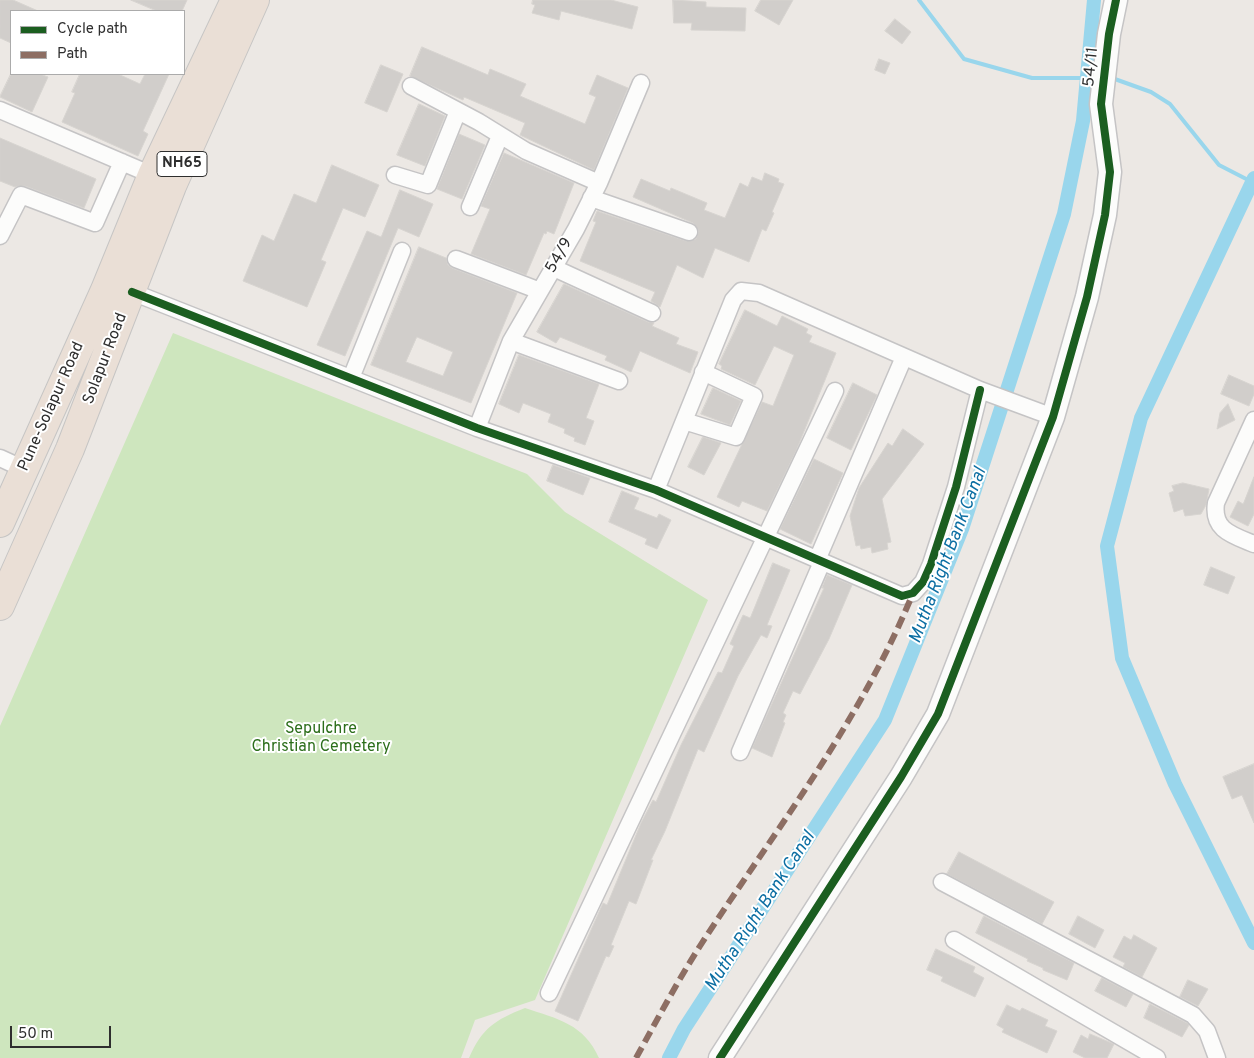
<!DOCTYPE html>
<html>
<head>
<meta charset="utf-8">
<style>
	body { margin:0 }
	#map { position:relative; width:1254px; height:1058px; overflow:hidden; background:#ece8e4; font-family:Overpass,sans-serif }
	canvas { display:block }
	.legend { position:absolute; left:10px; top:10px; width:175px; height:65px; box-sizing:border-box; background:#fff; border:1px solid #ababab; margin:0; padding:6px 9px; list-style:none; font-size:15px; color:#2e2e2e }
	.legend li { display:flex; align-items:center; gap:10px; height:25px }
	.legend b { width:25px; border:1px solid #ababab }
	.scale { position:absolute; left:10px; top:1026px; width:101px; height:22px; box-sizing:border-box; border:2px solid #2e2e2e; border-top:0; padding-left:6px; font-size:15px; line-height:18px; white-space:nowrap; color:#2e2e2e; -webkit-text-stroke:4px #fff; paint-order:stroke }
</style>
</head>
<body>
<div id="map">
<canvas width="1254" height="1058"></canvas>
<ul class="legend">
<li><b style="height:6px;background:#1b5e20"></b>Cycle path</li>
<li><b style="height:6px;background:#8d6e63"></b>Path</li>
</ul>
<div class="scale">50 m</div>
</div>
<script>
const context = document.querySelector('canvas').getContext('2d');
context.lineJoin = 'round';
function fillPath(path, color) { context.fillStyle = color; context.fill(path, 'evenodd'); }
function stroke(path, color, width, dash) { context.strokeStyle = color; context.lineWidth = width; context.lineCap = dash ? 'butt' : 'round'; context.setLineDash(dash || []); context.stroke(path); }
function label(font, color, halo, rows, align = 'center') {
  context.font = font + ' Overpass,sans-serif'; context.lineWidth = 4; context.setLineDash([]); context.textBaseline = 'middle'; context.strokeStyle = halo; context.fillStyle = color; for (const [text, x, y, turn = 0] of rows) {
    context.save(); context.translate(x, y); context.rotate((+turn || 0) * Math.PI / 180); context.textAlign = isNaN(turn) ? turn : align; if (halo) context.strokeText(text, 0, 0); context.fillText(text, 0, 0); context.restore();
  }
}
fillPath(new Path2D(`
	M 173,333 L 527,474 L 565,512 L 708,600 L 535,1000 L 475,1020 L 461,1058 L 0,1058 L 0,726 Z
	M 525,1008 C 558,1019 584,1024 599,1058 L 469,1058 C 482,1028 495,1020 525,1008 Z`), '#cee6be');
stroke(new Path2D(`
	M 919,0 L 964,59 L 1032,78 L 1097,78
	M 1112,78 L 1151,92 L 1170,104 L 1219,165 L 1254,183`), '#99d6ec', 4);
stroke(new Path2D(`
	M 1254,178 L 1141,418 L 1107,546 L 1122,658 L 1175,784 L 1254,943
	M 669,1058 L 684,1029 L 885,720 L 962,529 L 1064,214 L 1083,121 L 1094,0`), '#99d6ec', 14);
const building = new Path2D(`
	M 0,0 L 13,0 L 38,11 L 11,11 L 11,43 L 0,38 Z
	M 131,0 L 187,0 L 182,11 L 157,11 Z
	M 533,0 L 611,0 L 638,7 L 632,29 L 561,11 L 559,20 L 532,13 L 535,5 L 532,4 Z
	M 673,0 L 706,2 L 706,7 L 746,8 L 745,31 L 691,30 L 692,23 L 674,23 Z
	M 761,0 L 793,0 L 779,25 L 755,11 Z
	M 895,19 L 911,32 L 902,44 L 885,31 Z
	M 422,47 L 488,75 L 490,69 L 526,84 L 520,96 L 585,124 L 596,97 L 589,94 L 597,75 L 628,88 L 594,170 L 520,135 L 525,123 L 464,97 L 463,100 L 410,76 Z
	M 879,59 L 890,63 L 885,74 L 875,70 Z
	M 381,65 L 403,74 L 387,112 L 365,103 Z
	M 11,74 L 40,74 L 48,77 L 32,112 L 0,97 Z
	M 80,74 L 118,74 L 140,84 L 145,74 L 169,74 L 143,131 L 148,134 L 138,156 L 62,122 L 75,93 L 72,92 Z
	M 419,104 L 445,116 L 425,166 L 397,155 Z
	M 459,134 L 485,145 L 462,199 L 437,189 Z
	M 0,138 L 96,179 L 84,208 L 25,186 L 15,187 L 0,181 Z
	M 504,153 L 574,183 L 554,234 L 547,231 L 546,234 L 544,233 L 526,275 L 471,254 L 490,209 L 481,206 Z
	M 332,165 L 379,185 L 365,217 L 343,208 L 321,260 L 326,262 L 307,307 L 243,281 L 262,235 L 274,241 L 294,194 L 316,203 Z
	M 765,173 L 779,179 L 778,182 L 784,184 L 772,212 L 774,213 L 766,231 L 762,229 L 749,262 L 715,248 L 703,278 L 677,265 L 660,307 L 651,301 L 655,292 L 580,261 L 596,222 L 593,221 L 597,211 L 686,241 L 696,239 L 699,231 L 693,223 L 633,197 L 641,179 L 670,191 L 671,188 L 707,203 L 704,210 L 725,218 L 740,183 L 748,187 L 752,177 L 762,181 Z
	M 400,190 L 433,204 L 419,237 L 398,228 L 345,356 L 317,345 L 367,231 L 381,237 Z
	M 419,247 L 446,258 L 448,265 L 452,268 L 517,293 L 471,403 L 371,365 ZM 417,337 L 453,352 L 443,376 L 406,362 Z
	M 564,284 L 648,322 L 654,323 L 652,326 L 679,338 L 676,344 L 698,352 L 690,373 L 640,351 L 631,372 L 605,360 L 607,356 L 560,337 L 556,343 L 537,332 Z
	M 745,310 L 777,326 L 782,316 L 808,329 L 806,333 L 812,336 L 809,342 L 836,353 L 796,451 L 767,511 L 742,501 L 739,507 L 717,497 L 762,402 L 773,406 L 794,355 L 774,346 L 755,385 L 721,369 L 722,366 L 719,364 Z
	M 519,355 L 599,384 L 586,418 L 594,421 L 585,445 L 574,441 L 575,438 L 564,433 L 565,429 L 548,422 L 551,414 L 523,403 L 519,413 L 499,404 Z
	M 1229,375 L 1254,386 L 1254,394 L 1249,406 L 1221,394 Z
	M 853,383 L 877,395 L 851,450 L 827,438 Z
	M 713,388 L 741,401 L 730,425 L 701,414 Z
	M 1228,404 L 1235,420 L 1217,429 L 1220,413 Z
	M 903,429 L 924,444 L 882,499 L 891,542 L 887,543 L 888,549 L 872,553 L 871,547 L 861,549 L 860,545 L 856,546 L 850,516 L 859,488 L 888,443 L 892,446 Z
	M 703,437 L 721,443 L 704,475 L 688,467 Z
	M 814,459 L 843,473 L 811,544 L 780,529 Z
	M 553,465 L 590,478 L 583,495 L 547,481 Z
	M 1254,477 L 1254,514 L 1248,526 L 1230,517 L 1238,501 L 1243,504 Z
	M 1183,483 L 1209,489 L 1206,505 L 1201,514 L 1185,516 L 1183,509 L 1174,512 L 1169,493 L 1174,491 L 1172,486 Z
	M 622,491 L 639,498 L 634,509 L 657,518 L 659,514 L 671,520 L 657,549 L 645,544 L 647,539 L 609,522 Z
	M 773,563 L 790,570 L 767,625 L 772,626 L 767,638 L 761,635 L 738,676 L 704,752 L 698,749 L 665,831 L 651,860 L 653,860 L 636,904 L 629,901 L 611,945 L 614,946 L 609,957 L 606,956 L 578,1021 L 555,1011 L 603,903 L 607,905 L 641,823 L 653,800 L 656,802 L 681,745 L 718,672 L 722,673 L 734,646 L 730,644 L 743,615 L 750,618 Z
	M 1211,567 L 1235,577 L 1228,594 L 1204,585 Z
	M 827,575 L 852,585 L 829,639 L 800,694 L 793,691 L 783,713 L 786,715 L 783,722 L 785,723 L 772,757 L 752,748 L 824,588 L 822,588 Z
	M 1254,764 L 1254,823 L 1242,795 L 1232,799 L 1223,777 Z
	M 959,852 L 1054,902 L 1042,924 L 947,874 Z
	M 984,916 L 1074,963 L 1067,980 L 1043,970 L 1043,968 L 1027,961 L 1028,959 L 976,933 Z
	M 1078,916 L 1104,930 L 1095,948 L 1069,934 Z
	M 1134,935 L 1157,948 L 1142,977 L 1123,967 L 1125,963 L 1113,957 L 1124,936 L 1131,940 Z
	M 936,949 L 975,967 L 973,972 L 984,978 L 975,997 L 941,981 L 943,977 L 927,970 Z
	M 1102,978 L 1133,994 L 1126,1007 L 1095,991 Z
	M 1188,980 L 1208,989 L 1198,1006 L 1180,997 Z
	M 1150,1004 L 1187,1023 L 1189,1025 L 1182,1037 L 1144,1018 Z
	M 1007,1005 L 1020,1011 L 1022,1008 L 1048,1020 L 1045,1026 L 1057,1031 L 1047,1053 L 1002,1032 L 1004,1029 L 997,1025 Z
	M 1090,1034 L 1114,1044 L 1107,1058 L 1085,1058 L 1073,1052 L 1081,1035 L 1088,1039 Z`);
fillPath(building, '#d1cecb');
stroke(building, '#d7d4d0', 1);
const street = new Path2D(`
	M 411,86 L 479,122 L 526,151 L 599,183
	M 0,110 L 152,175
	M 395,175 L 428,185 L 458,111
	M 591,198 L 689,232
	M 470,207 L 500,136
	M 0,236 L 21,195 L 95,223 L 122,162
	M 456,259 L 540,291
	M 554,268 L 652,313
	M 132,292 L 477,428 L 656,490 L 902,596 L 913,593 L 923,582 L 931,564 L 956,487 L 980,390
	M 511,341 L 619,381
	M 351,378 L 402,251
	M 1254,420 L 1216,503 C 1212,530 1232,535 1254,544
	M 684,421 L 736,437 L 754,396 L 703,372
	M 477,428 L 511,341 L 576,229 L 599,183 L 641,83
	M 0,458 L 24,469
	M 656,490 L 733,300 L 741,291 L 759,293 L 980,390 L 1053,417
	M 817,560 L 904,357
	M 740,752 L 822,562
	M 942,882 L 1193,1015 L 1207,1031 L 1217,1058
	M 954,940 L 1157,1058
	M 549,993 L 835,391`);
const secondary = new Path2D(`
	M 720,1058 L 901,777 L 938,714 L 1053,417 L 1087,297 L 1105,215 L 1110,172 L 1101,104 L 1109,34 L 1116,0`);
const highway = new Path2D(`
	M 0,523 L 105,290 L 152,175 L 235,0
	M 0,606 L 70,449 L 172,186 L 255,0`);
stroke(street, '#c5c4c5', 19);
stroke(secondary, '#c5c4c5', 25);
stroke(highway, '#c6c5c4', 30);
stroke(street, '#fcfcfb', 16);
stroke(secondary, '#fcfcfb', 22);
stroke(highway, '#eadfd6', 28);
stroke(new Path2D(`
	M 636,1058 C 657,1020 677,982 700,946 C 775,830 860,723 913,593`), '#8d6e63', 6, [12, 6]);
stroke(new Path2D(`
	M 132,292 L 477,428 L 656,490 L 902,596 L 913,593 L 923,582 L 931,564 L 956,487 L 980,390
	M 720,1058 L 901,777 L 938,714 L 1053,417 L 1087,297 L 1105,215 L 1110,172 L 1101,104 L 1109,34 L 1116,0`), '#1b5e20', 8);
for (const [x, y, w] of [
	[182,164,50]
]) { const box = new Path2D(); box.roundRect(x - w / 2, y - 12.5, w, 25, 4); context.fillStyle = '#fff'; context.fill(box); stroke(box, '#2e2e2e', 1); }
label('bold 15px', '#2e2e2e', null, [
	["NH65",182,164]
]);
label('16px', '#2e2e2e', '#fff', [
	["54/11",1092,67,-84],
	["54/9",560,256,-60],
	["Solapur Road",106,359,-69],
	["Pune-Solapur Road",52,407,-66]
]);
label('16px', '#2c6e1b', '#fff', [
	["Sepulchre",321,730],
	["Christian Cemetery",321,748]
]);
label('italic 18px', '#0d6fa3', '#fff', [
	["Mutha Right Bank Canal",949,556,-69],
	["Mutha Right Bank Canal",761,912,-57]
]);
</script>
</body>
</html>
